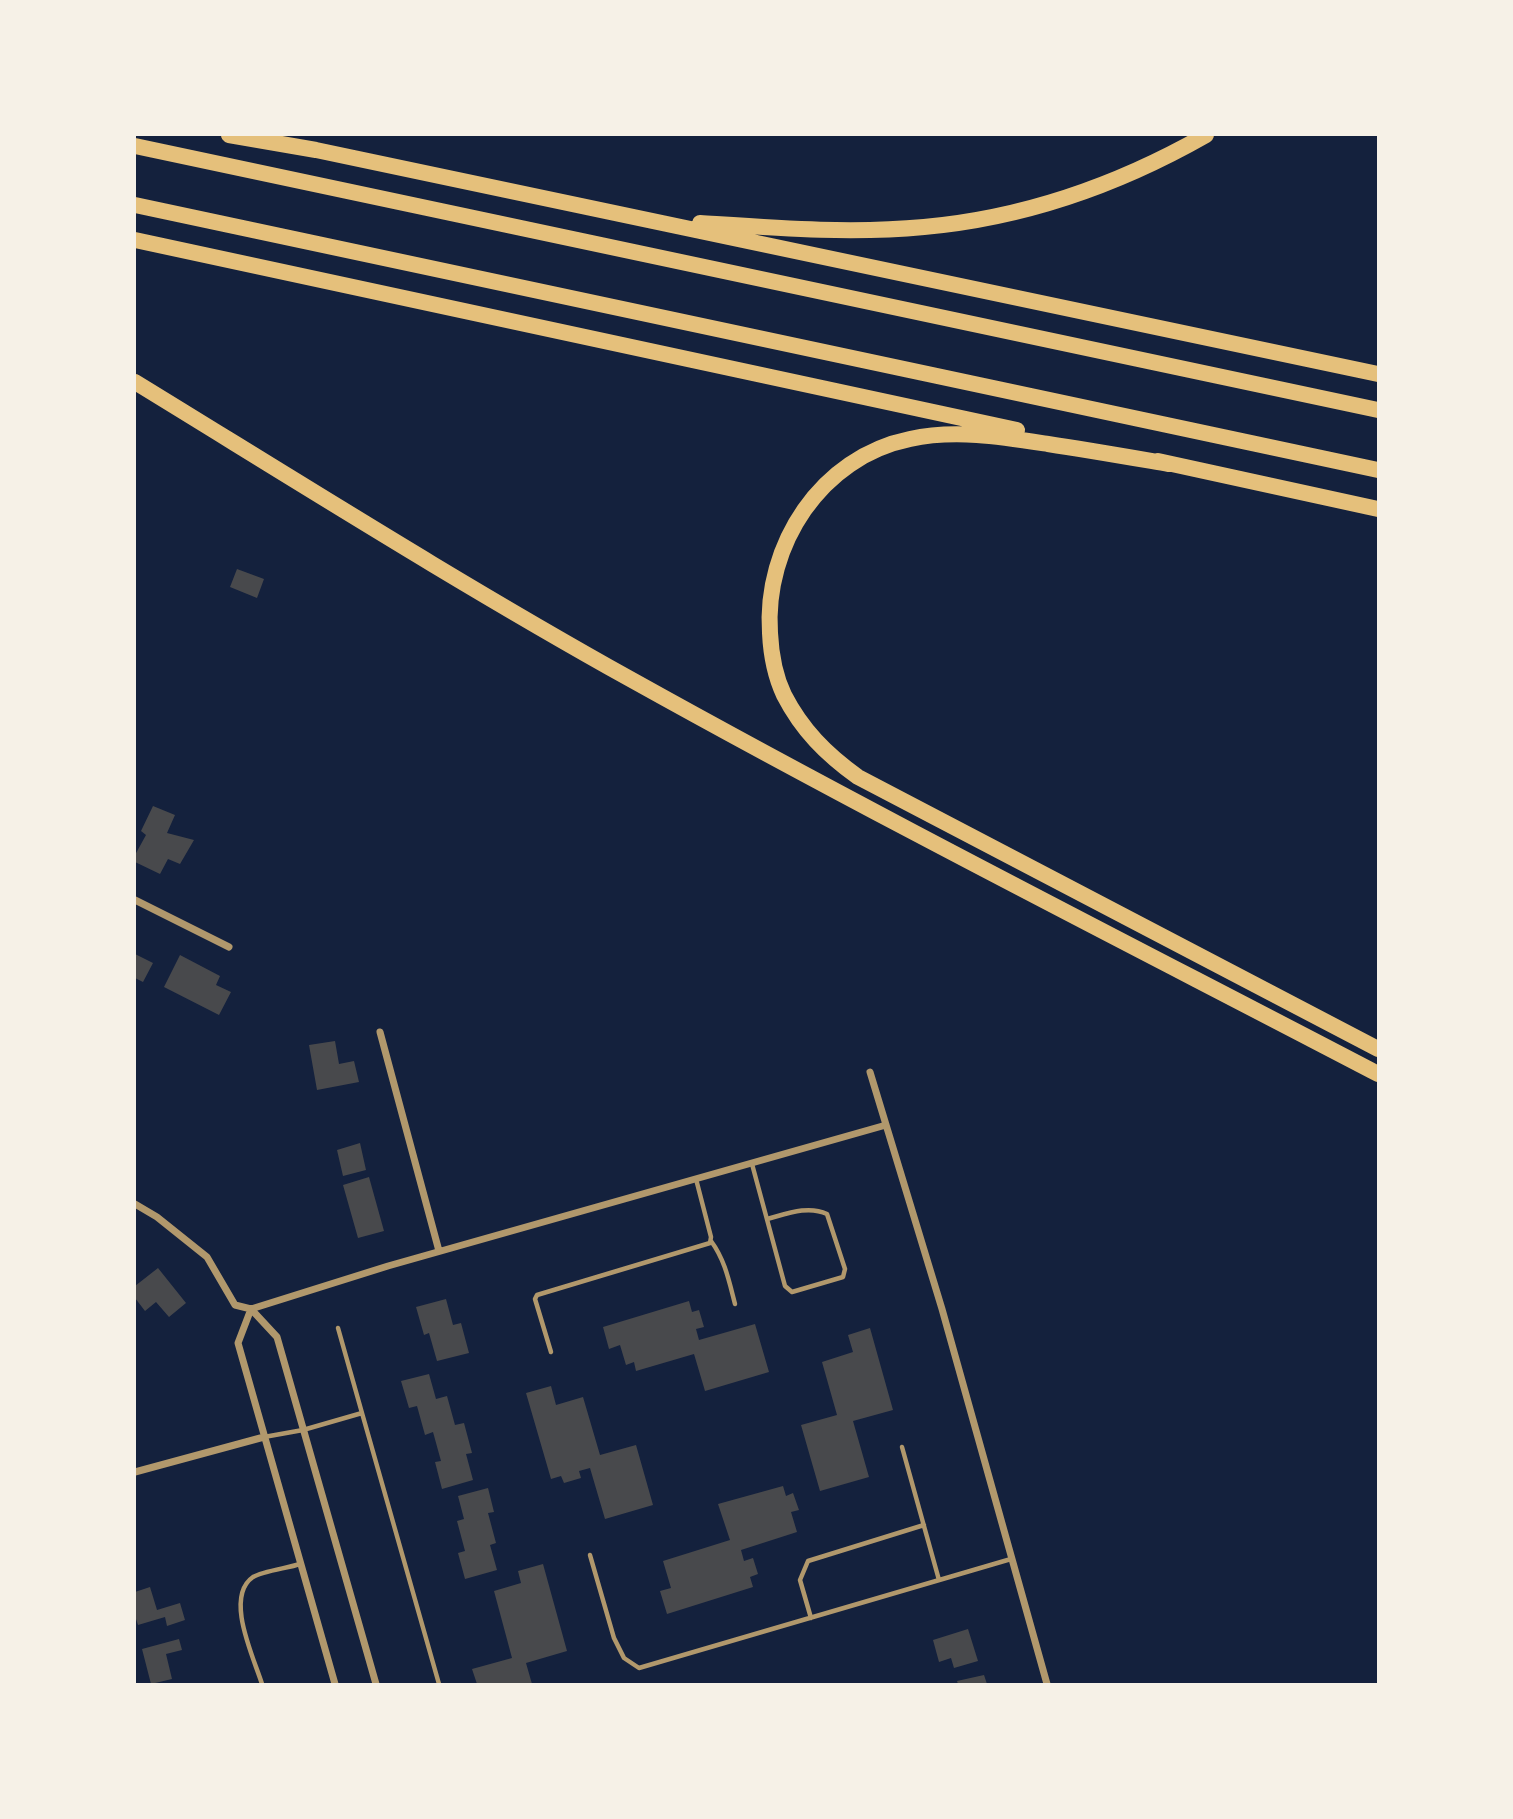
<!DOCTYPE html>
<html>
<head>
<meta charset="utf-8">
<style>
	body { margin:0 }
	#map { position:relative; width:1513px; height:1819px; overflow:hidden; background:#14213d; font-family:"Alegreya Sans",sans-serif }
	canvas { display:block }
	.frame { position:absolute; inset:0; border:136px solid #f6f1e7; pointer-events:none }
</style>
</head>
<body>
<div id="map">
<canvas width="1513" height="1819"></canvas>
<div class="frame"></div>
</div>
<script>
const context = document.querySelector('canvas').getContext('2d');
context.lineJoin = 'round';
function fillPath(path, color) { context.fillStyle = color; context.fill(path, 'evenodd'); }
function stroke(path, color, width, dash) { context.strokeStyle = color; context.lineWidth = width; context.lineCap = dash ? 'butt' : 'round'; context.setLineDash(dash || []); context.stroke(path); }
fillPath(new Path2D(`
	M 237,569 L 264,579 L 257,598 L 230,587 Z
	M 153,806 L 175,815 L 167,833 L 194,840 L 180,864 L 168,859 L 160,874 L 135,862 L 135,855 L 146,835 L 141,831 Z
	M 135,954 L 153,963 L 143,982 L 135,978 Z
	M 180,955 L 220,976 L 216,985 L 231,992 L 219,1015 L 164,987 Z
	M 335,1041 L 339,1064 L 354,1061 L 359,1082 L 317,1090 L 309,1045 Z
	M 360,1143 L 366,1170 L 343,1176 L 337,1150 Z
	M 369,1177 L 384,1231 L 358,1238 L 343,1185 Z
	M 158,1268 L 186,1303 L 169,1317 L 156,1302 L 145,1311 L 135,1298 L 135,1286 Z
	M 446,1299 L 453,1325 L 461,1323 L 469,1353 L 437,1361 L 429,1333 L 424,1335 L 416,1307 Z
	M 689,1301 L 692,1312 L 699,1310 L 704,1327 L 696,1329 L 699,1340 L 755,1324 L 769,1372 L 705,1391 L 694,1354 L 636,1371 L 634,1362 L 626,1365 L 620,1345 L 609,1349 L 603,1327 Z
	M 870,1328 L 893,1410 L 853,1421 L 869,1477 L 820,1491 L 801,1425 L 837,1415 L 822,1362 L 853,1352 L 848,1335 Z
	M 429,1374 L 436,1399 L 447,1396 L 455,1425 L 464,1423 L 472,1453 L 466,1454 L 473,1480 L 442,1489 L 435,1462 L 441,1461 L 433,1432 L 425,1435 L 417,1406 L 409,1408 L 401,1381 Z
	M 551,1386 L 556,1405 L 583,1397 L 600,1455 L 636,1445 L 653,1505 L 605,1519 L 590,1468 L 579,1471 L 581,1478 L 564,1483 L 561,1476 L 551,1479 L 526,1393 Z
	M 783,1486 L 786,1496 L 793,1493 L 799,1510 L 791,1512 L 797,1532 L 741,1550 L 744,1561 L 753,1558 L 758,1574 L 750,1577 L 753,1587 L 667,1614 L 660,1591 L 671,1588 L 663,1561 L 730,1540 L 718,1504 Z
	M 488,1488 L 494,1512 L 488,1513 L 496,1543 L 490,1545 L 497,1570 L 465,1579 L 458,1553 L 465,1551 L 457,1521 L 464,1519 L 458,1496 Z
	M 543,1564 L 567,1651 L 526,1663 L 532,1684 L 477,1684 L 472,1669 L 512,1658 L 494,1591 L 521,1583 L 518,1571 Z
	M 150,1587 L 157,1610 L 180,1603 L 185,1620 L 167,1626 L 165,1617 L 138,1625 L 135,1616 L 135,1592 Z
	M 968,1629 L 978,1661 L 954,1668 L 951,1658 L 939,1662 L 933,1640 Z
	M 179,1639 L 182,1650 L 166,1654 L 172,1679 L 151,1684 L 142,1649 Z
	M 984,1675 L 987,1684 L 958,1684 L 957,1681 Z`), '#48494c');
stroke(new Path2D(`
	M 752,1164 L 785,1286 L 792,1292 L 843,1277 L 845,1269 L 827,1214 C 808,1205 786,1214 767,1219
	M 711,1241 C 725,1260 729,1281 735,1304
	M 338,1328 L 362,1413
	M 551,1352 L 535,1299 L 537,1295 L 710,1243 L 711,1237 L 696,1179
	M 264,1437 L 303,1430 L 362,1413 L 439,1684
	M 902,1447 L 939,1580
	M 590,1555 L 614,1638 L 624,1658 L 639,1668 L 1011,1559
	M 811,1618 L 800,1580 L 808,1561 L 924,1525
	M 262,1684 C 254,1658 224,1597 253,1577 C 263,1571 288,1568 300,1564`), '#b1986c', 4.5);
stroke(new Path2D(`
	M 135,900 L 229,947
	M 380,1032 L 439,1251
	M 870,1072 L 942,1309 L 1047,1684
	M 135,1204 L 157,1217 L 207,1257 L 235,1305 L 251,1309
	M 251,1309 L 388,1266 L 886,1125
	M 251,1309 L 277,1337 L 376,1684
	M 251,1309 L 238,1343 L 335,1684
	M 135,1472 L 264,1437`), '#b1986c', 7);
stroke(new Path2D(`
	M 229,135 L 316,150 L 1378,374
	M 135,146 L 1378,410
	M 135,205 L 1378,470
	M 700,223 C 775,228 850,234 924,227 C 1024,218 1120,184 1206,135
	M 135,240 L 1017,430
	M 135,382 C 300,483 463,586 632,680 C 878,817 1129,944 1378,1074
	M 1158,461 L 1378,509
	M 1169,464 C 1128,457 1088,450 1048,444 C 1003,437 955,429 910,439 C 821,457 764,545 770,633 C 771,654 775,676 784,695 C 802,730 826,754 858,777 L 1378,1049`), '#e5c07b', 16);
</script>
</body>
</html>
